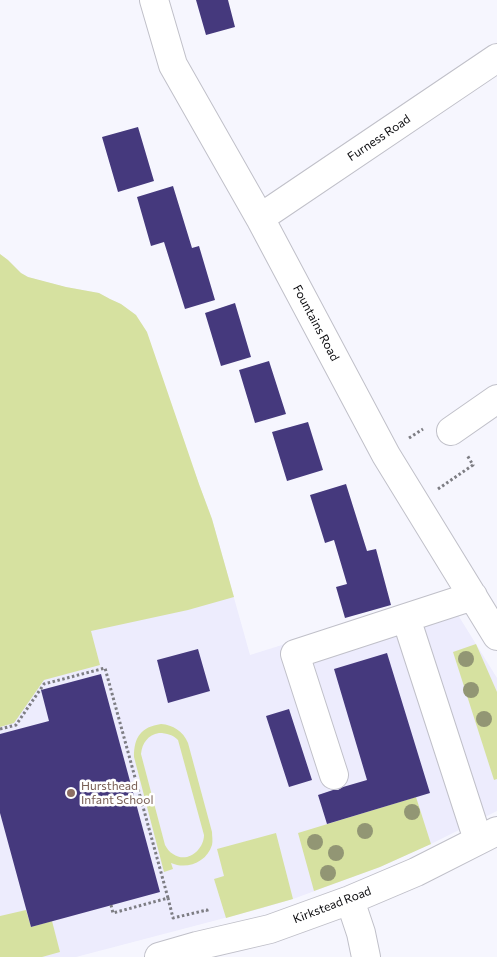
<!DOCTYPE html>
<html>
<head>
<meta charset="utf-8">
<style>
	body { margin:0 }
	canvas { display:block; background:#f6f6fe }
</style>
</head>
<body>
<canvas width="497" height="957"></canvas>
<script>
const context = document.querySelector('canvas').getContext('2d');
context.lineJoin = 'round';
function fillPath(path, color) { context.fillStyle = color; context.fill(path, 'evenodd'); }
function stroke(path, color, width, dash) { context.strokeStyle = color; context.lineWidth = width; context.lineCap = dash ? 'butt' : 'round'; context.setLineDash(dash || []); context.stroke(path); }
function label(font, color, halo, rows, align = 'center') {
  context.font = font + ' Commissioner,sans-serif'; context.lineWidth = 5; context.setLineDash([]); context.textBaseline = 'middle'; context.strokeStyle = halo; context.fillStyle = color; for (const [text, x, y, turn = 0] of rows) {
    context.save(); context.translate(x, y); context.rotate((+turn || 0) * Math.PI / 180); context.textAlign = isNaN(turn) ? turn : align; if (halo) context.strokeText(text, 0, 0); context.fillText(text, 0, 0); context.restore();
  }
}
fillPath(new Path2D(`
	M 0,254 L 8,260 L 21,273 L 28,277 L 66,287 L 99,293 L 110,299 L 121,304 L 136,315 L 212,519 L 250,655 L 445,594 L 497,678 L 497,811 L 431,844 L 380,867 L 293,899 L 259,909 L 76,957 L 0,957 Z`), '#edecfd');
fillPath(new Path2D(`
	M 0,254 L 8,260 L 21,273 L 28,277 L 66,287 L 99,293 L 110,299 L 121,304 L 136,315 L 147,332 L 199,484 L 212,519 L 234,597 L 188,610 L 91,631 L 100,665 L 44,680 L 14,723 L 0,727 Z
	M 476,644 L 497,692 L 497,779 L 494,780 L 453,652 Z
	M 161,724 C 173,725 183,731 188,743 L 212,832 C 212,836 213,841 212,845 C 207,862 187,870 171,863 L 173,869 L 164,872 L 134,757 C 134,737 141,727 161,724 ZM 159,733 C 167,733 173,735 178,740 L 204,835 C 204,850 187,864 173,854 C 169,852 167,848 165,845 L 141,754 C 142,743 148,735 159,733 Z
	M 416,797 L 431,844 L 380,867 L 314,891 L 298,833 Z
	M 276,833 L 293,899 L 226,918 L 214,879 L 224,876 L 217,849 Z
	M 26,910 L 31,927 L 52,921 L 60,952 L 42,957 L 0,957 L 0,916 Z`), '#d6e1a0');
fillPath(new Path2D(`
	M 196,0 L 228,0 L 235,27 L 206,35 Z
	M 138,127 L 154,181 L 118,192 L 102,137 Z
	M 173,186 L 192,248 L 199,246 L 215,300 L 185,309 L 164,242 L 151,246 L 137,197 Z
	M 235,303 L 251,357 L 221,366 L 205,313 Z
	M 269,361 L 286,414 L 255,423 L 239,370 Z
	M 308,422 L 323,470 L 287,481 L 272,432 Z
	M 346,484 L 367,551 L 376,549 L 391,605 L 345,618 L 336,587 L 347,584 L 334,540 L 325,543 L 310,495 Z
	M 198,649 L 210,691 L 168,703 L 157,660 Z
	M 387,653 L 430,793 L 327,824 L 318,795 L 333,790 L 338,790 L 343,787 L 367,780 L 334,669 Z
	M 101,674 L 160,892 L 31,927 L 0,813 L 0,734 L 49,721 L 41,690 Z
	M 289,709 L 312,780 L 289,787 L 266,716 Z`), '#45397d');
const minor = new Path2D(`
	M 154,0 L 173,65 L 260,218 L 386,455 L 497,636
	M 260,218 L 497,58
	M 451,431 L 497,399
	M 406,618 L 478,840
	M 334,775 L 295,654 L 473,596
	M 350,900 L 361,933 L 366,957
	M 159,957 L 197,946 L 270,929 L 350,900 L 416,872 L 497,831`);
stroke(minor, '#c0c0c9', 30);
stroke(new Path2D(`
	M 409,438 L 423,429
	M 438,489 L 473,465 L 467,455
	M 0,729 L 16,725 L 44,684 L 105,668 L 168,898
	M 111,905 L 113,913 L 168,898 L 173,918 L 207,910 L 208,914`), '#7d7d83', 3, [2.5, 2.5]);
stroke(minor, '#fff', 28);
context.fillStyle = '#929674';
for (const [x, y] of [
	[466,659],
	[471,690],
	[484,719],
	[412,812],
	[365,831],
	[315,842],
	[336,853],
	[328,873]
]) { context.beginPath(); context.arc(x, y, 8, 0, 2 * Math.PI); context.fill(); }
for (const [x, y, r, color] of [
	[71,793,5,"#8d6e63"]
]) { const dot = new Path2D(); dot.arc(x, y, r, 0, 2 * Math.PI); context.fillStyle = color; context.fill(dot); stroke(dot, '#fff', 2); }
label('12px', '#0b0b0e', '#fff', [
	["Furness Road",379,138,-34],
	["Fountains Road",316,323,62],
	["Kirkstead Road",332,905,-21]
]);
label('12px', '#785e54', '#fff', [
	["Hursthead",81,786],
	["Infant School",81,800]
], 'left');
</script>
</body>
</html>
